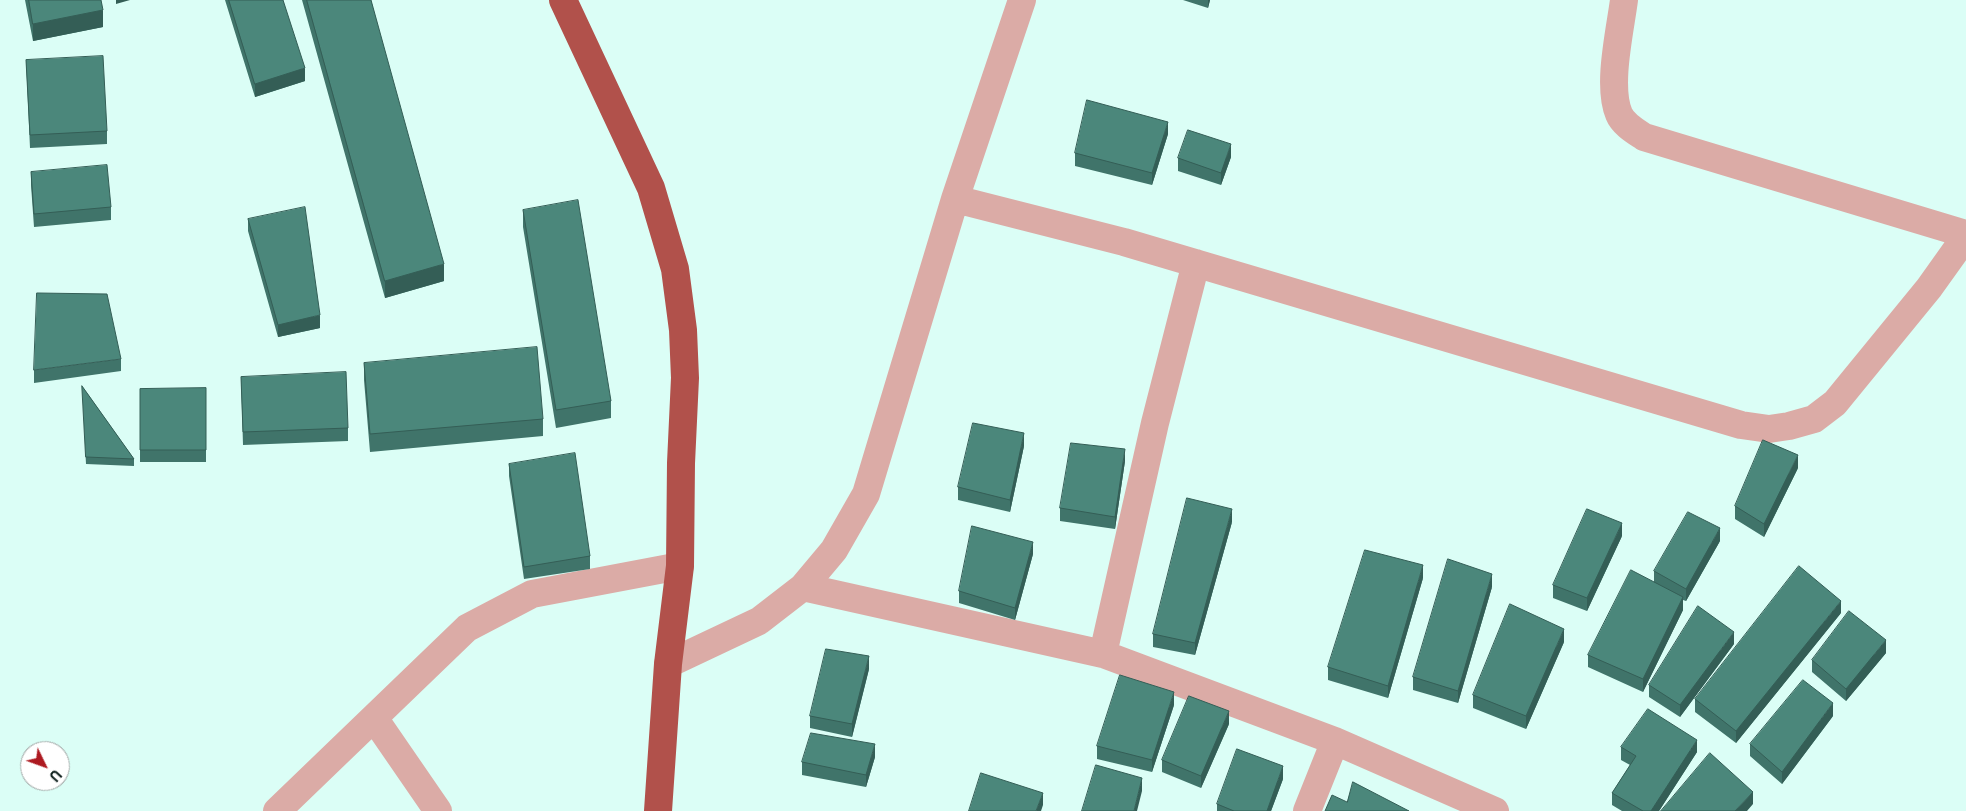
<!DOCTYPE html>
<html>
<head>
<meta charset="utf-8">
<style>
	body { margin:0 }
	#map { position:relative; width:1966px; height:811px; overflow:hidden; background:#dbfef6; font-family:"Public Sans",sans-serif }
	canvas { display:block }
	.north { position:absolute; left:20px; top:741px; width:50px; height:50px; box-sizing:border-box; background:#fff; border:1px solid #9fa5a4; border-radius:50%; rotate:132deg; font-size:14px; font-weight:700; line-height:20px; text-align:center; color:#0e1f1c }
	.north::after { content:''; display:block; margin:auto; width:18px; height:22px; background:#ad1a21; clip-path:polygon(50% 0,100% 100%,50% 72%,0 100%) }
</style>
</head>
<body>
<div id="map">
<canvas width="1966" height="811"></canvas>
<div class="north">U</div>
</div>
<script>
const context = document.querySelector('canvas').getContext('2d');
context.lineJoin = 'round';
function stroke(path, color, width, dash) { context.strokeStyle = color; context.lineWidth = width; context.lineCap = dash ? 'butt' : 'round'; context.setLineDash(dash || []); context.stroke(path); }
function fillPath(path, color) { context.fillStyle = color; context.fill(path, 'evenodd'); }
stroke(new Path2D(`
	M 1624,0 C 1620,31 1607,86 1619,114 C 1623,124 1635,131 1644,137 L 1966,234
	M 955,199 L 1022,0
	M 803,587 L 1103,654 L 1335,741 L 1495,811
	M 1103,654 L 1155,423 L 1196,263
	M 668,664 L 759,621 L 803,587 L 834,550 L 866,494 L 955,199 L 1124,242 L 1741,425 L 1769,429 L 1789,426 L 1814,419 L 1835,403 L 1929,288 L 1966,236
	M 374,718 L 438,811
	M 277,811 L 467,628 L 532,594 L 680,566
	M 1307,811 L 1335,741`), '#dbaba6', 28);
stroke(new Path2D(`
	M 563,0 L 651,188 L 675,269 L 683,330 L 685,378 L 681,463 L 680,566 L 668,664 L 658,811`), '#b1514b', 28);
fillPath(new Path2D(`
	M 25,0 L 101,0 L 103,27 L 33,41 Z
	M 225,0 L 283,0 L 305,81 L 255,97 Z
	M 302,0 L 371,0 L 444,281 L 385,298 Z
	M 1183,0 L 1210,0 L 1208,8 Z
	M 26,60 L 107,131 L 107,144 L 30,148 Z
	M 1168,134 L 1152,185 L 1075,166 L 1075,153 Z
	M 1231,157 L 1221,185 L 1178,171 L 1178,158 Z
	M 31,172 L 111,207 L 111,220 L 34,227 L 31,185 Z
	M 523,210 L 611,401 L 611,418 L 556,428 L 523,227 Z
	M 248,219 L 320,328 L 278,337 L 248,231 Z
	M 121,359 L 121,371 L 34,383 L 34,370 Z
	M 364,363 L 543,419 L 543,436 L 370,452 L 364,380 Z
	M 241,377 L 348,428 L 348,441 L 243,445 Z
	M 82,386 L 134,459 L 134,466 L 86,464 Z
	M 206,388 L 206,462 L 140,462 L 140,389 Z
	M 1024,446 L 1010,512 L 958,500 L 958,487 Z
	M 1125,461 L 1115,529 L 1060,521 L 1060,508 Z
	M 509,464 L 590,556 L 590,569 L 524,579 L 509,476 Z
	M 1798,468 L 1764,537 L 1735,519 L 1735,506 Z
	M 1232,522 L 1195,655 L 1153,647 L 1153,634 Z
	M 1622,536 L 1587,611 L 1553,598 L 1553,585 Z
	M 1720,541 L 1686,601 L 1683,600 L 1683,610 L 1643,692 L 1588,667 L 1588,655 L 1654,582 L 1654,571 Z
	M 1033,554 L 1015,620 L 959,603 L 959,591 Z
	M 1423,578 L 1388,698 L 1328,680 L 1328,667 Z
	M 1492,587 L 1458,703 L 1413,690 L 1413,677 Z
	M 1841,613 L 1736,743 L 1695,712 L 1695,699 Z
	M 1564,642 L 1526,729 L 1473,708 L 1473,695 Z
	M 1734,644 L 1680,717 L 1649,697 L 1649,685 Z
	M 1886,653 L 1846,701 L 1812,672 L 1812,660 Z
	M 869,669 L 852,737 L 810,728 L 810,716 Z
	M 1174,705 L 1152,772 L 1097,759 L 1097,746 Z
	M 1833,716 L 1782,784 L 1750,756 L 1750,744 Z
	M 1229,724 L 1201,788 L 1162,772 L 1162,760 Z
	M 1621,747 L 1697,752 L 1659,811 L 1622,811 L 1612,805 L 1612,793 L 1630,765 L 1621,760 Z
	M 875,757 L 866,787 L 802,775 L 802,762 Z
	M 1283,779 L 1271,811 L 1217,811 L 1217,804 Z`), '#40746a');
fillPath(new Path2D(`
	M 116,0 L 130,0 L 116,4 Z
	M 1208,0 L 1210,0 L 1208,8 Z
	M 103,10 L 103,27 L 33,41 L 33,24 Z
	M 305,68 L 305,81 L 255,97 L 255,84 Z
	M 1168,122 L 1168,134 L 1152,185 L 1152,173 Z
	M 1231,144 L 1231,157 L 1221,185 L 1221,173 Z
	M 444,264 L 444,281 L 385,298 L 385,281 Z
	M 320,315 L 320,328 L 278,337 L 278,325 Z
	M 1024,433 L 1024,446 L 1010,512 L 1010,500 Z
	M 1125,449 L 1125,461 L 1115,529 L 1115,517 Z
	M 1798,455 L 1798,468 L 1764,537 L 1764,524 Z
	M 1232,509 L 1232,522 L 1195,655 L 1195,643 Z
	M 1622,523 L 1622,536 L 1587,611 L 1587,598 Z
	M 1720,528 L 1720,541 L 1686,601 L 1686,589 Z
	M 1033,542 L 1033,554 L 1015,620 L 1015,608 Z
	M 1423,565 L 1423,578 L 1388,698 L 1388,686 Z
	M 1492,574 L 1492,587 L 1458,703 L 1458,691 Z
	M 1683,597 L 1683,610 L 1643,692 L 1643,679 Z
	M 1841,601 L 1841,613 L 1736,743 L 1736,731 Z
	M 1564,629 L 1564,642 L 1526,729 L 1526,716 Z
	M 1734,632 L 1734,644 L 1680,717 L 1680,705 Z
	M 1886,640 L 1886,653 L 1846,701 L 1846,689 Z
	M 869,656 L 869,669 L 852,737 L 852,724 Z
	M 1174,692 L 1174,705 L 1152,772 L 1152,760 Z
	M 1833,703 L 1833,716 L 1782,784 L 1782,772 Z
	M 1229,711 L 1229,724 L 1201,788 L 1201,776 Z
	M 1697,740 L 1697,752 L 1659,811 L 1651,811 Z
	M 875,744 L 875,757 L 866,787 L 866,775 Z
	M 1283,766 L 1283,779 L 1271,811 L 1267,811 Z
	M 1142,778 L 1142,791 L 1137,811 L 1134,811 Z
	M 1753,792 L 1753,804 L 1747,811 L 1735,811 Z
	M 1043,793 L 1043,805 L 1041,811 L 1036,811 Z`), '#345e56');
const building = new Path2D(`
	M 29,0 L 101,0 L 103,10 L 33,24 Z
	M 229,0 L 283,0 L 305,68 L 255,84 Z
	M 307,0 L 371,0 L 444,264 L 385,281 Z
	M 103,56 L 107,131 L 30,135 L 26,60 Z
	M 1087,100 L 1168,122 L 1152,173 L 1075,153 Z
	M 1188,130 L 1231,144 L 1221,173 L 1178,158 Z
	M 107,165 L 111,207 L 34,214 L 31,172 Z
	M 578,200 L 611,401 L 556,410 L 523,210 Z
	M 305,207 L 320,315 L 278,325 L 248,219 Z
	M 37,293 L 107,294 L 121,359 L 34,370 Z
	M 537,347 L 543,419 L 370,434 L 364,363 Z
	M 346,372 L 348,428 L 243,432 L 241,377 Z
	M 82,386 L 134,459 L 86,457 Z
	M 206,388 L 206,450 L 140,450 L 140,389 Z
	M 973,423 L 1024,433 L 1010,500 L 958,487 Z
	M 1763,440 L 1798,455 L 1764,524 L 1735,506 Z
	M 1071,443 L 1125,449 L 1115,517 L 1060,508 Z
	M 575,453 L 590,556 L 524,567 L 509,464 Z
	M 1187,498 L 1232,509 L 1195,643 L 1153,634 Z
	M 1587,509 L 1622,523 L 1587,598 L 1553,585 Z
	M 1688,512 L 1720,528 L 1686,589 L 1654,571 Z
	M 972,526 L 1033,542 L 1015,608 L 959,591 Z
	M 1365,550 L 1423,565 L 1388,686 L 1328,667 Z
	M 1448,559 L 1492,574 L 1458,691 L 1413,677 Z
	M 1799,566 L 1841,601 L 1736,731 L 1695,699 Z
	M 1631,570 L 1683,597 L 1643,679 L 1588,655 Z
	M 1510,604 L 1564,629 L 1526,716 L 1473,695 Z
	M 1698,606 L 1734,632 L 1680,705 L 1649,685 Z
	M 1849,611 L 1886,640 L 1846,689 L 1812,660 Z
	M 826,649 L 869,656 L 852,724 L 810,716 Z
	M 1120,675 L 1174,692 L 1152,760 L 1097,746 Z
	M 1803,680 L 1833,703 L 1782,772 L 1750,744 Z
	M 1189,696 L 1229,711 L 1201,776 L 1162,760 Z
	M 1648,709 L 1697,740 L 1651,811 L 1643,811 L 1612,793 L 1636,756 L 1621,747 Z
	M 811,733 L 875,744 L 866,775 L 802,762 Z
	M 1237,749 L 1283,766 L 1267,811 L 1234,811 L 1217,804 Z
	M 1710,753 L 1753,792 L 1735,811 L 1661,811 Z
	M 1096,765 L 1142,778 L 1134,811 L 1082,811 Z
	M 981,773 L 1043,793 L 1036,811 L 969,811 Z
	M 1353,782 L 1409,811 L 1325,811 L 1332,795 L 1347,802 Z`);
fillPath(building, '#4b877b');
stroke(building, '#345e56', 1);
</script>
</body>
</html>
